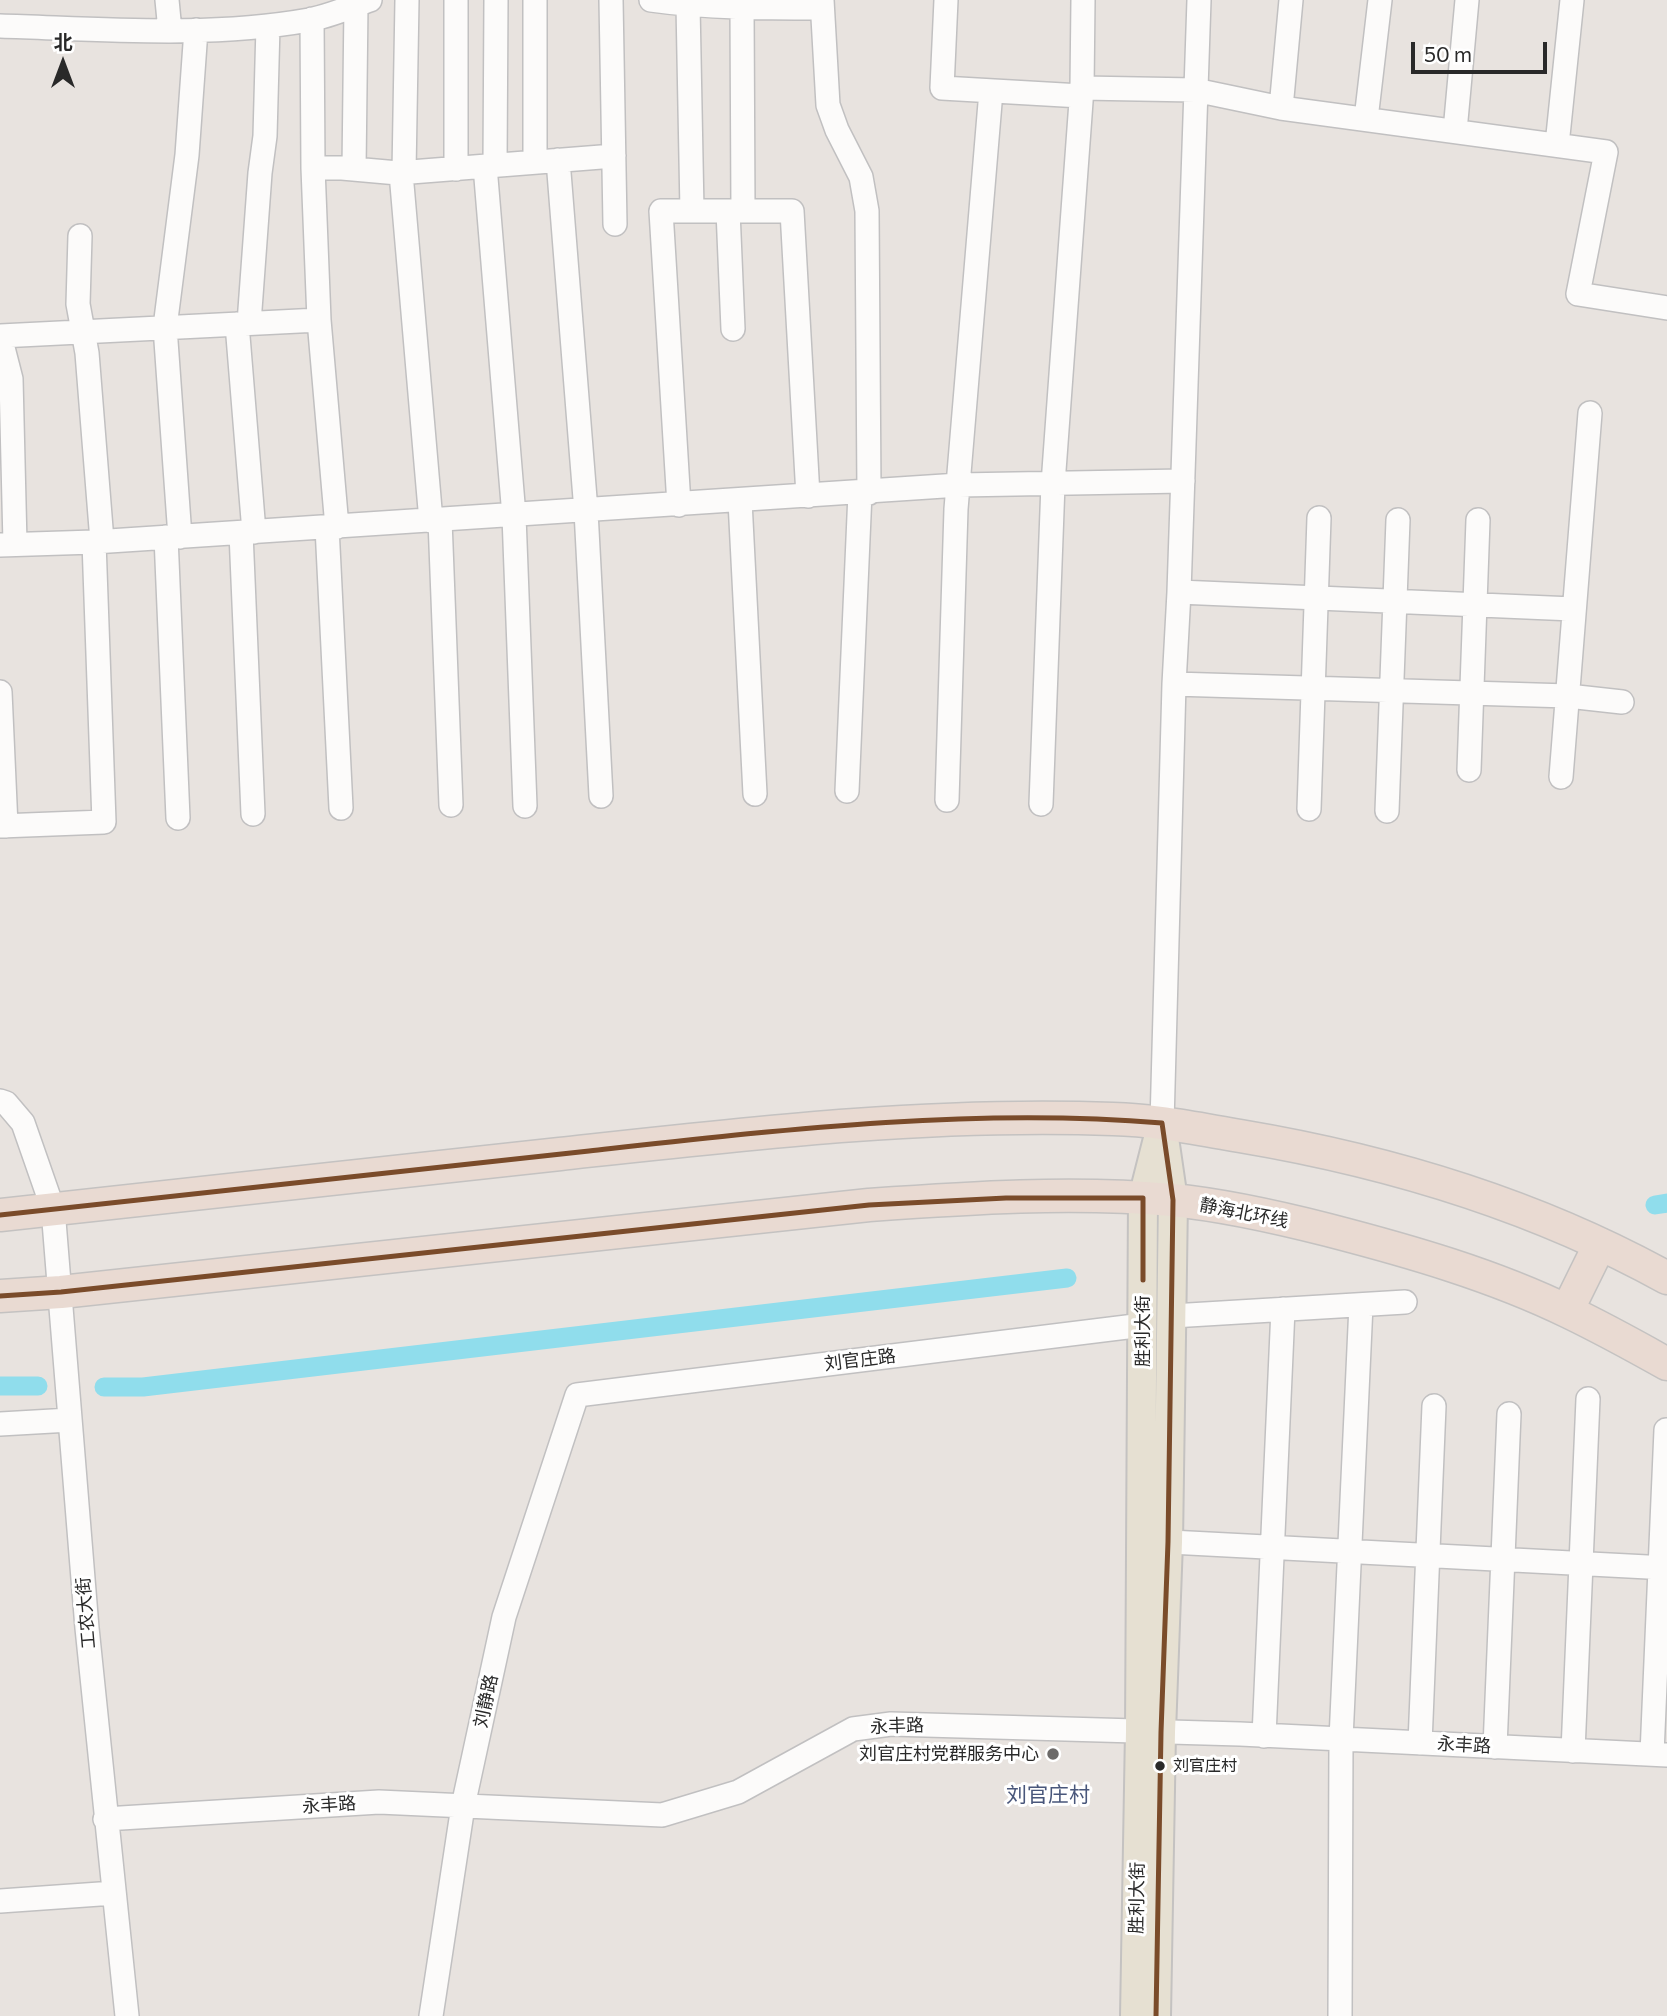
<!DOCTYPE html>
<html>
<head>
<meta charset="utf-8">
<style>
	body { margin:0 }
	#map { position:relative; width:1667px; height:2016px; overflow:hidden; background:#e8e3df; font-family:Commissioner,"Noto Sans SC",sans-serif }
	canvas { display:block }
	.north { position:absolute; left:28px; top:28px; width:70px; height:70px; -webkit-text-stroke:5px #fff; paint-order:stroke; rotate:0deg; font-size:19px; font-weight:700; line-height:28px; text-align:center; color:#292929 }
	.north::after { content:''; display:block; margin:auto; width:24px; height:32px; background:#292929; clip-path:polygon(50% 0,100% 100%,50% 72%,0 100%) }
	.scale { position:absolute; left:1411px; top:42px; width:136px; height:32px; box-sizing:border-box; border:4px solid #292929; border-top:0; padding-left:9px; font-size:21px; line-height:24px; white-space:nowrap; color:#292929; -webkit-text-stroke:5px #fff; paint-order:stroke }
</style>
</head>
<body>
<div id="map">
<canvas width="1667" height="2016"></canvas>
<div class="north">北</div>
<div class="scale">50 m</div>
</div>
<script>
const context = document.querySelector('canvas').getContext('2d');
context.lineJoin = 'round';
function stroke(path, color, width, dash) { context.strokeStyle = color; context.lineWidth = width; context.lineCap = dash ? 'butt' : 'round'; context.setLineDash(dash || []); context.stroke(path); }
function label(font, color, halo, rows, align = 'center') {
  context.font = font + ' Commissioner,"Noto Sans SC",sans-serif'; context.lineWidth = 6; context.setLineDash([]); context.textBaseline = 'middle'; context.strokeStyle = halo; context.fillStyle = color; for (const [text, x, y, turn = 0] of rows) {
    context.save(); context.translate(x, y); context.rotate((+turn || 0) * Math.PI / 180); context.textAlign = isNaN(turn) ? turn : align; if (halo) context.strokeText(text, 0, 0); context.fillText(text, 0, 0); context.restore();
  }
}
stroke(new Path2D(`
	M 1655,1205 L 1667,1203
	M 0,1386 L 38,1386
	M 104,1387 L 143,1387 L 1067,1278`), '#90ddec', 19);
const minor = new Path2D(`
	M 167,0 L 170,31
	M 611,0 L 615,224
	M 651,0 C 708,8 765,8 822,8
	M 822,0 L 828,105 L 837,130 L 861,177 L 867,211 L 869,493
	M 946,0 L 942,88 L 1081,96
	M 688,5 L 692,211
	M 742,8 L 743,211
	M 312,19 L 313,168 L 319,320 L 337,527
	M 0,26 C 102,29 208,38 309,20 C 330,16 350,7 370,0
	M 1082,88 L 1195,90 L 1281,108 L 1606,152 L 1578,294 L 1667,308
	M 1281,108 L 1291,0
	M 1366,119 L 1380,0
	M 1455,131 L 1467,0
	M 1557,145 L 1572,0
	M 558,160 L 586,511 L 601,796
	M 535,162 L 535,0
	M 495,165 L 496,0
	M 485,166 L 514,516 L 525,806
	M 313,168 L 342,168 L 398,173 L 614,156
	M 354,169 L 356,5
	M 456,169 L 456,0
	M 404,172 L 407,0
	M 401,173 L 431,521
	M 728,211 L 733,329
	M 80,236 L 78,304 L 87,353 L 102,541
	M 249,323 L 260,173 L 265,136 L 268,26
	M 237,324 L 254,532
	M 0,336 L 319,320
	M 0,336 L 11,379 L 15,544
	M 740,501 L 755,794
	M 679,505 L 661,211 L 792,211 L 808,496
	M 440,520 L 451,805
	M 327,527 L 341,808
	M 241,533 L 253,814
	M 166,537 L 178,818
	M 180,537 L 165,327 L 187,155 L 196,30
	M 0,545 L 94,542 L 959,485 L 1183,481
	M 1179,592 L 1573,609
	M 1174,684 L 1568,696 L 1622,702
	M 0,692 L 6,826
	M 1469,770 L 1478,520
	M 1561,777 L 1590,413
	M 847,791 L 860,493
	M 947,800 L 956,509 L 991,91
	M 1041,804 L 1053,484 L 1082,88 L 1083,0
	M 1309,809 L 1319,518
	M 1387,811 L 1398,520
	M 0,826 L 104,822 L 94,542
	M 0,1101 L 6,1103 L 23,1123 L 53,1209 L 87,1628 L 127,2016
	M 1162,1123 L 1174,684 L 1179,592 L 1199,0
	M 1172,1316 L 1405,1302
	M 0,1424 L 70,1420
	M 1151,1541 L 1667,1568
	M 1264,1736 L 1283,1309
	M 1420,1743 L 1434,1406
	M 1495,1747 L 1509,1414
	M 1573,1751 L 1588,1399
	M 1652,1754 L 1666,1430
	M 105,1819 L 379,1802 L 662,1815 L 738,1792 L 853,1729 L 891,1724 L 1240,1734 L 1667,1755
	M 0,1901 L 114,1893
	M 431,2016 L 463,1806 L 504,1617 L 577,1395 L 1143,1325
	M 1340,2016 L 1341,1739 L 1361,1305`);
const major = new Path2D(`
	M 1135,2016 L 1140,1731 L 1143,1198 L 1162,1123
	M 1156,2016 L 1161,1732 L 1168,1542 L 1173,1200 L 1164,1138`);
const highway = new Path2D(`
	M 0,1215 C 187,1195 373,1174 560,1154 C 743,1134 929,1112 1113,1119 C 1156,1120 1198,1129 1240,1136 C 1389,1161 1535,1205 1667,1278
	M 0,1296 L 61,1292 L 869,1205 C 969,1198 1072,1191 1172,1200 C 1224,1205 1277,1217 1328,1230 C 1409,1251 1493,1275 1569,1312 C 1602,1328 1635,1346 1667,1364
	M 1567,1311 L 1600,1244`);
stroke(minor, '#c1c0c1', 26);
stroke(major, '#c4c2c1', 32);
stroke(highway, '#c4c2c1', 35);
stroke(minor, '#fcfbfa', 23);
stroke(major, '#e6e0d2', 28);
stroke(highway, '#e9dad2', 32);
stroke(new Path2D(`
	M 0,1215 C 196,1194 393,1172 589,1151 C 778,1130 971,1107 1162,1123 L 1173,1200 L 1168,1542 L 1161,1732 L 1156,2016
	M 0,1296 L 61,1292 L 869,1205 L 1006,1198 L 1143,1198 L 1143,1280`), '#7a4b2a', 5);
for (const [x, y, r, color] of [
	[1053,1754,7,"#6c6a69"],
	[1160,1766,6,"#292929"]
]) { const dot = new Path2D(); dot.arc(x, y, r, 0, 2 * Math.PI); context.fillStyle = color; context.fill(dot); stroke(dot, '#fff', 2.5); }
label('16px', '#292929', '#fff', [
	["刘官庄村",1173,1766]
], 'left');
label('18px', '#292929', '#fff', [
	["静海北环线",1244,1213,11],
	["胜利大街",1143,1331,-90],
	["刘官庄路",860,1360,-7],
	["工农大街",86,1613,-95],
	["刘静路",486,1701,-78],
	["永丰路",897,1726,-2],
	["永丰路",1464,1745,3],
	["永丰路",329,1805,-4],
	["胜利大街",1137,1898,-89]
]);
label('18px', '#292929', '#fff', [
	["刘官庄村党群服务中心",1039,1754]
], 'right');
label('21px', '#49577b', '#fff', [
	["刘官庄村",1048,1795]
]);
</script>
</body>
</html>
